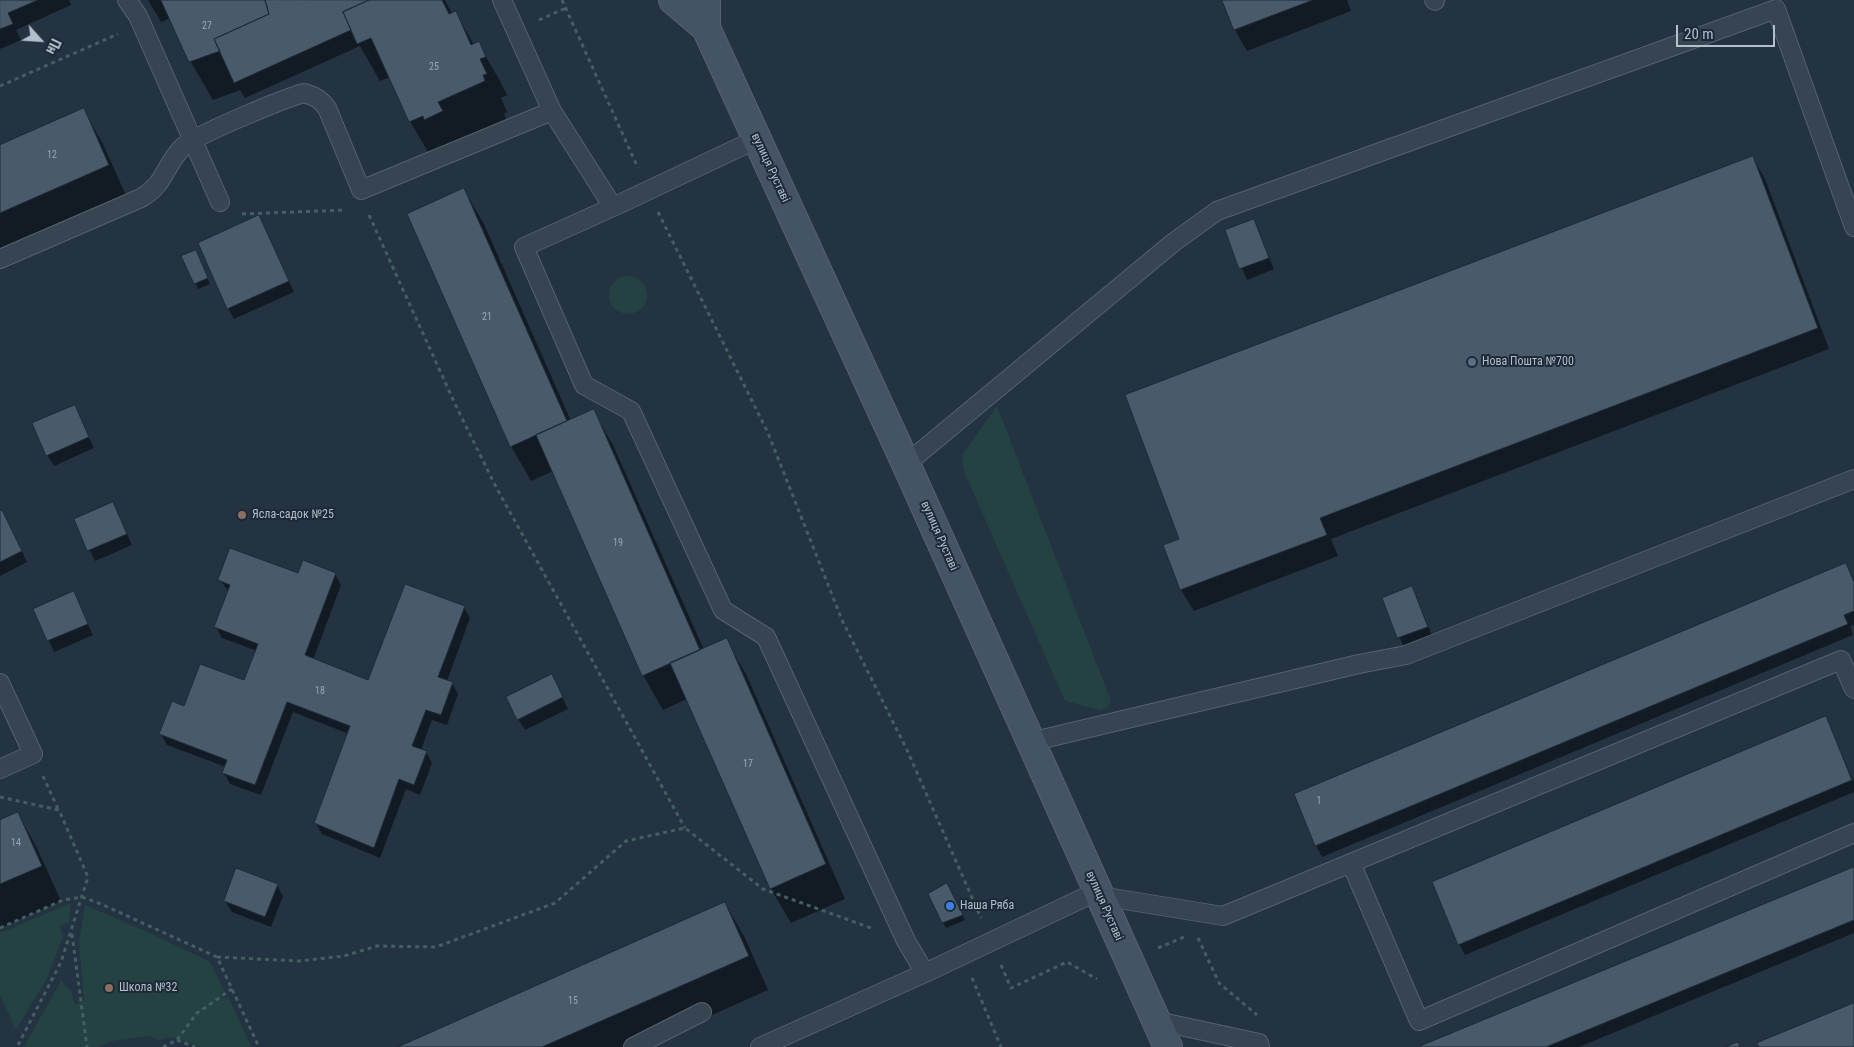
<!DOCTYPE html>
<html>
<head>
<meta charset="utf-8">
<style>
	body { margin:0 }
	#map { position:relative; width:1854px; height:1047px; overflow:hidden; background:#233342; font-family:"Roboto Condensed",sans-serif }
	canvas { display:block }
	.north { position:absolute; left:15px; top:15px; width:50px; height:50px; -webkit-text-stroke:4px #1c2937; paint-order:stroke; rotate:116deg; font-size:14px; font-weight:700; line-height:20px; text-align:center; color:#b4bfcc }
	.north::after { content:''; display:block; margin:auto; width:18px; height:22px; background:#b4bfcc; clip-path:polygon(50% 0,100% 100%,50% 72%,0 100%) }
	.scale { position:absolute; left:1676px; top:25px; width:99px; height:22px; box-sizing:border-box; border:2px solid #b4bfcc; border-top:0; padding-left:6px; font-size:15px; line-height:18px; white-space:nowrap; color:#b4bfcc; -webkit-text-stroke:4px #1c2937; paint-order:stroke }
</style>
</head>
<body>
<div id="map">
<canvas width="1854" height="1047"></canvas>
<div class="north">Пн</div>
<div class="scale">20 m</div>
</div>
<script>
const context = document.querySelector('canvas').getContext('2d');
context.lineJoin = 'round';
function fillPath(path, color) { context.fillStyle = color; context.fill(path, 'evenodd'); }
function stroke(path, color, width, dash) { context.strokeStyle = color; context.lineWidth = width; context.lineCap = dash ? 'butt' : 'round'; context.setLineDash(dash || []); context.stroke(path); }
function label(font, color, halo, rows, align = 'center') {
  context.font = font + ' "Roboto Condensed",sans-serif'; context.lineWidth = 4; context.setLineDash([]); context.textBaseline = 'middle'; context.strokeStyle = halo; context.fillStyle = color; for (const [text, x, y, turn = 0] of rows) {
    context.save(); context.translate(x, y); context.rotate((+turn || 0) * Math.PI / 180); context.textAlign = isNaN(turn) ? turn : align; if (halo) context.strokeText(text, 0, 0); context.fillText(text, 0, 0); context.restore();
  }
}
fillPath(new Path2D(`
	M609 295a19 19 0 1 1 38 0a19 19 0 1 1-38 0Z
	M 997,406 L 1111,701 L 1108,707 L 1100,710 L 1065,701 L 963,469 L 962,455 Z
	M 71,903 L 69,922 L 60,926 L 63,937 L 47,978 L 16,1030 L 0,995 L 0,933 Z
	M 85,905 L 152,934 L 210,962 L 225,991 L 220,993 L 223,999 L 229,998 L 251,1047 L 201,1047 L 175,1037 L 159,1040 L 149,1036 L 112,1041 L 99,1047 L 24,1047 L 61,981 L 71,991 L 75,1005 L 84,1001 L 79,942 Z`), '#254243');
fillPath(new Path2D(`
	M 0,0 L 69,0 L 71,5 L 16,30 L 21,40 L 0,49 Z
	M 148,0 L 445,0 L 452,14 L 456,13 L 474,45 L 478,43 L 500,81 L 507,95 L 501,98 L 507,112 L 504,114 L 506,119 L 459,140 L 432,159 L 410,121 L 390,77 L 380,81 L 360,46 L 245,98 L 240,90 L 213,100 L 191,62 L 171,18 L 161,22 Z
	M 1224,0 L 1347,0 L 1351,11 L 1247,51 L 1235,30 Z
	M 83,109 L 103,144 L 128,200 L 0,256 L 0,146 Z
	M 1753,158 L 1765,179 L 1829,349 L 1331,539 L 1338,556 L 1194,611 L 1181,590 L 1165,545 L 1180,539 Z
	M 464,190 L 484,224 L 571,421 L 593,411 L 613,445 L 704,650 L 726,640 L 746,674 L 845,899 L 791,923 L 771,889 L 687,699 L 663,710 L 643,675 L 553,471 L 531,481 L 511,446 Z
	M 1253,220 L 1274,269 L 1247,280 L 1226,231 Z
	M 265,228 L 294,292 L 234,319 L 228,308 Z
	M 198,256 L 210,284 L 198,289 L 183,257 Z
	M 74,406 L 94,448 L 54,466 L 47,455 Z
	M 113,503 L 132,545 L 95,561 L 75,520 Z
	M 0,513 L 8,523 L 27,562 L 0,576 Z
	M 1846,565 L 1854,580 L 1854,625 L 1850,626 L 1853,635 L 1322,857 L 1316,846 L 1295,795 Z
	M 335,574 L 341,585 L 313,660 L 369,681 L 464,608 L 470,618 L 447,681 L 452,683 L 458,694 L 447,725 L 432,720 L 421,750 L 426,752 L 432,763 L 420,795 L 406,789 L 380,858 L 322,834 L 316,823 L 349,734 L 293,712 L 261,795 L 230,784 L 224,773 L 226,767 L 167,745 L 161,734 L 185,707 L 245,682 L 257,651 L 222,638 L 216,627 L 229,592 L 220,580 Z
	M 1412,587 L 1433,638 L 1404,648 L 1384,598 Z
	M 73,593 L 93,635 L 54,652 L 35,609 Z
	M 557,687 L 568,709 L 525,730 L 518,719 Z
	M 1826,718 L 1854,782 L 1854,792 L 1465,955 L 1459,944 Z
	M 18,814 L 37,848 L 61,901 L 0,928 L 0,821 Z
	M 1854,868 L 1854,933 L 1579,1047 L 1422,1047 Z
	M 277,885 L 283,896 L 271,927 L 232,912 L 225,901 Z
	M 950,890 L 965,920 L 946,928 L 929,894 Z
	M 725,903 L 745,938 L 768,990 L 640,1047 L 401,1047 Z`), '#0007');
const building = new Path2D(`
	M 0,0 L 38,0 L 8,13 L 13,24 L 0,29 Z
	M 161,0 L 265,0 L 269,14 L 214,39 L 220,51 L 189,62 Z
	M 369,0 L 442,0 L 449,14 L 456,11 L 471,45 L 479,41 L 486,57 L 480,59 L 487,74 L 483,75 L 485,81 L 438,102 L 443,111 L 424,120 L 423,116 L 409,122 L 371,38 L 357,44 L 343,12 Z
	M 369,0 L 343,12 L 351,30 L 234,83 L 214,39 L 269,14 L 265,0 Z
	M 1222,0 L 1313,0 L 1234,30 Z
	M 84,108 L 109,165 L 0,213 L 0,145 Z
	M 1753,156 L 1818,328 L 1320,518 L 1327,535 L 1180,590 L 1163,545 L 1179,539 L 1125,395 Z
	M 464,188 L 567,421 L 510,447 L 407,214 Z
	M 259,215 L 289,281 L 227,309 L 198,243 Z
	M 1254,219 L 1269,258 L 1239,269 L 1225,230 Z
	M 196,250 L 208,278 L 194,284 L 181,256 Z
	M 75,405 L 89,437 L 46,456 L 32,423 Z
	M 594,409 L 700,650 L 642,676 L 536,435 Z
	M 113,502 L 127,534 L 87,551 L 74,519 Z
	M 2,510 L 22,551 L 0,562 L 0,511 Z
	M 230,548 L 298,573 L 303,560 L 336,573 L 305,655 L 368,680 L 405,584 L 465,606 L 438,677 L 453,682 L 441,715 L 426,710 L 412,746 L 427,751 L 414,785 L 399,779 L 374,848 L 314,823 L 350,726 L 287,702 L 255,785 L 222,773 L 227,760 L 159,734 L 172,701 L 184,706 L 200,664 L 244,680 L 258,644 L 214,627 L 230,585 L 218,580 Z
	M 1846,563 L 1854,582 L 1854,611 L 1844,615 L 1848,624 L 1315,846 L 1294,794 Z
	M 1412,586 L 1428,627 L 1397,638 L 1382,598 Z
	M 74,591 L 88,624 L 47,641 L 33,609 Z
	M 727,638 L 826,864 L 770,889 L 670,663 Z
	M 552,674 L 563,697 L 517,720 L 506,697 Z
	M 1826,716 L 1852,780 L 1458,945 L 1432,882 Z
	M 18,812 L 42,866 L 0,884 L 0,820 Z
	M 1854,867 L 1854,920 L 1546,1047 L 1418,1047 Z
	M 236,868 L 278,884 L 265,917 L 224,901 Z
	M 947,883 L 963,915 L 942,923 L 928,894 Z
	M 725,902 L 749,956 L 542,1047 L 398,1047 Z
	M 1854,1003 L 1854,1047 L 1759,1047 L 1757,1043 Z
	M 1738,1042 L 1740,1047 L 1726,1047 Z`);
fillPath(building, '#495a6b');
stroke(building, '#1e2b39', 1);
const lane = new Path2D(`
	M 127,0 L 138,16 L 220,202
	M 502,0 L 552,111
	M 1434,0 L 1435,1
	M 613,207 L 524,247 L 584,385 L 631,411 L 723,610 L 766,637 L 906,941 L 925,973 L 1098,891
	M 0,259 L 141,198 C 166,184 165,163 184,146 C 198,134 285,98 304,93 C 315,96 320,99 327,108 L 361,190 L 552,111 L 613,207 L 757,139
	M 906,464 L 1174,242 L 1217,211 L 1776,9 L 1854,227
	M 0,683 L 33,754 L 0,769
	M 1030,742 L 1359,664 L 1406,655 L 1854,479
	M 1351,863 L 1419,1021 L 1854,833
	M 1100,896 L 1223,916 L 1841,660 L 1854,689
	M 1157,1021 L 1259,1043 L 1260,1047
	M 633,1047 L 702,1012
	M 760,1047 L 925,973`);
const secondary = new Path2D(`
	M 673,0 L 706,28
	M 706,0 L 706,28 L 906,464 L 1168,1047`);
stroke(lane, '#55626f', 20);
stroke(secondary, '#55626f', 30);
stroke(new Path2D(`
	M 562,0 L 638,168
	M 539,20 L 566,8
	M 0,86 L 118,34
	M 658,212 L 768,433 L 842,620 L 907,750 L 981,918
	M 242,214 L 346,210
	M 369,215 L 456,406 L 496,487 L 685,828
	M 43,776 L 58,809
	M 0,797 L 59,810 L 88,877 L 61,962 L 17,1047
	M 0,928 L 63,900 L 82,897 L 101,904 L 217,957 L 259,1047
	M 72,934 L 87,1047
	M 1198,938 L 1219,983 L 1257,1015
	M 1158,948 L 1184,937
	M 217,957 L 299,961 L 344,956 L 377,946 L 436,947 L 555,903 L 626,841 L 685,828 L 763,889 L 871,928
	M 1001,965 L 1011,988 L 1067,962 L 1097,979
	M 972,978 L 1001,1047
	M 177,1040 L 195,1047
	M 163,1047 L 177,1040 L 197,1013 L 232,989`), '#435f60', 3, [4, 4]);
stroke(lane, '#374452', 18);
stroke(secondary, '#455465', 28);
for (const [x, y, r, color] of [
	[1472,362,5,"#5c6f8a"],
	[242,515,5,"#8d6e63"],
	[950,906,5,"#3f7fe0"],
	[109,988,5,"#8d6e63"]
]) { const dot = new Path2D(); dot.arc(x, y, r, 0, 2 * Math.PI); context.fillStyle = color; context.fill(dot); stroke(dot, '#1c2937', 2); }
label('10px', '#99a6b4', null, [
	["27",207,26],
	["25",434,67],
	["12",52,155],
	["21",487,317],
	["19",618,543],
	["18",320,691],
	["17",748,764],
	["1",1319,801],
	["14",16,843],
	["15",573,1001]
]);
label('12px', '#b4bfcc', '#1c2937', [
	["вулиця Руставі",770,168,65],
	["вулиця Руставі",939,536,66],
	["вулиця Руставі",1104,906,66]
]);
label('12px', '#b4bfcc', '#1c2937', [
	["Нова Пошта №700",1482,362],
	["Ясла-садок №25",252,515],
	["Наша Ряба",960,906],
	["Школа №32",119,988]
], 'left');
</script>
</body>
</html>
